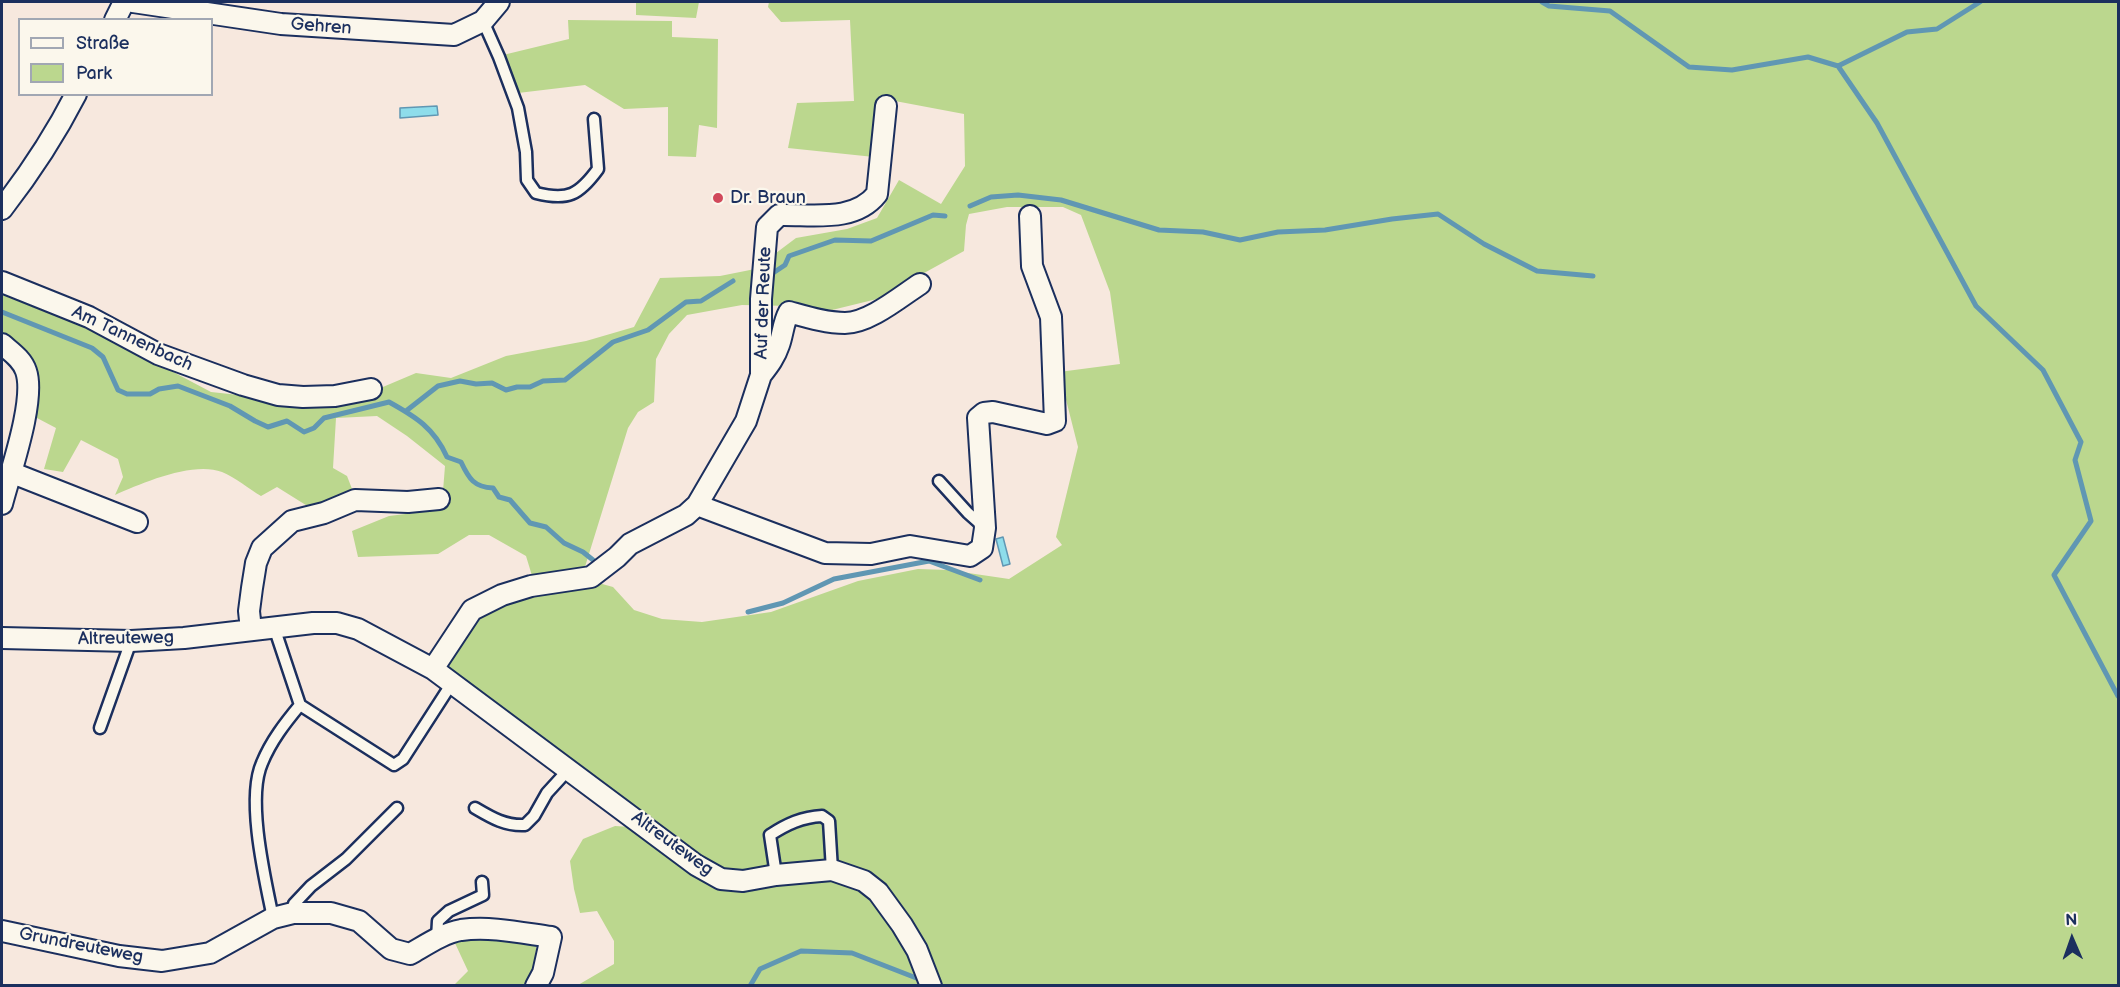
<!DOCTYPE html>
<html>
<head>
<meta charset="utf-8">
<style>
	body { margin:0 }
	#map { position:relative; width:2120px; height:987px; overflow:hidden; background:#f7e8de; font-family:"Balsamiq Sans",sans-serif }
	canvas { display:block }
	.frame { position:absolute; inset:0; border:3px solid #1b2f5e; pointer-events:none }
	.legend { position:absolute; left:18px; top:18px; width:195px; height:78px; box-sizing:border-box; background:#fbf7ec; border:2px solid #a1a7b3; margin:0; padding:8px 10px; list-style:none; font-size:18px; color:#1b2f5e }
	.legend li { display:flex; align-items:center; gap:12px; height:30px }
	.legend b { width:30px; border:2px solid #a1a7b3 }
	.north { position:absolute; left:2042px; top:909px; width:60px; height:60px; -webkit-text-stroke:4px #fbf7ec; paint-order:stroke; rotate:358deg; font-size:16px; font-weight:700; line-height:24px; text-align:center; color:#1b2f5e }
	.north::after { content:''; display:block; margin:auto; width:21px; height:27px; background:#1b2f5e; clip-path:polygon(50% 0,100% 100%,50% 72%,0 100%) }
</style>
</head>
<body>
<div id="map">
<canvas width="2120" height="987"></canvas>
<div class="frame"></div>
<ul class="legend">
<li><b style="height:8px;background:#fbf7ec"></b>Straße</li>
<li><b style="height:16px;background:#bbd78e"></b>Park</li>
</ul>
<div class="north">N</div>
</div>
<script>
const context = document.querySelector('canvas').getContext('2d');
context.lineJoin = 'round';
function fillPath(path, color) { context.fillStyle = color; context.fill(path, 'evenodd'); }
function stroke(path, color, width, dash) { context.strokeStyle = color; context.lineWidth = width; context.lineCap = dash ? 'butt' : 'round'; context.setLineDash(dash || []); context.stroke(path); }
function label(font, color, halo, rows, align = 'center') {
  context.font = font + ' "Balsamiq Sans",sans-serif'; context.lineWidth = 4.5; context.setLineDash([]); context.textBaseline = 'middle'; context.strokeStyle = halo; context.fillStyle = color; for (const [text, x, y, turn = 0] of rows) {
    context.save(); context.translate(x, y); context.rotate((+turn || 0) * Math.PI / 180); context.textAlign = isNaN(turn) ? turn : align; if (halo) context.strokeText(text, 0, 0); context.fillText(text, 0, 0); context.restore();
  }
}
fillPath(new Path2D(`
	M 636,2 L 699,2 L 696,18 L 636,15 Z
	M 769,2 L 2118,2 L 2118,985 L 578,985 L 614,964 L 614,941 L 597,911 L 580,913 L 574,889 L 570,861 L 583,839 L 615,826 L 631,827 L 443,667 L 474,617 L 535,589 L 595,582 L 613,587 L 634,610 L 662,619 L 702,622 L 771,612 L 858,581 L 918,569 L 948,570 L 1009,579 L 1062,545 L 1056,537 L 1078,447 L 1059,372 L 1120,364 L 1110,292 L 1081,215 L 1063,207 L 1007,207 L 969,214 L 966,225 L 964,251 L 877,299 L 832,310 L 792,306 L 742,305 L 687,315 L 669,334 L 656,359 L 654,402 L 638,412 L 628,428 L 584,570 L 533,579 L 526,556 L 489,535 L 469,535 L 438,554 L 358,557 L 352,531 L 389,516 L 438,510 L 443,491 L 445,466 L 407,436 L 377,416 L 336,418 L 333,468 L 347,476 L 354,494 L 309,507 L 277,487 L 261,496 C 249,489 235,477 222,472 C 193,461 142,483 115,495 L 123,477 L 118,459 L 81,440 L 63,472 L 44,469 L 56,428 L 37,418 L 37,399 L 2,341 L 2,289 L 56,310 L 211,392 L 285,400 L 364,395 L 416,373 L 451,378 L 506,356 L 586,341 L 634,327 L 660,278 L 720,276 L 760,268 L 776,253 L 796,238 L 847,229 L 877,218 L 899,180 L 941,204 L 965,166 L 964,114 L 895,101 L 883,113 L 874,157 L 788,148 L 797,103 L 854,101 L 850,20 L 781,22 L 768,7 Z
	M 568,20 L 672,21 L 672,37 L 718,39 L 717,128 L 699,125 L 696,157 L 668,156 L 668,107 L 624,109 L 585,85 L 518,93 L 503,55 L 569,39 Z
	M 496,935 L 537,941 L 532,985 L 454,985 L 468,971 L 454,941 Z`), '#bbd78e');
const water = new Path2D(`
	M 437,106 L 438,115 L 400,118 L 400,108 Z
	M 1003,537 L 1010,564 L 1003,566 L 996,539 Z`);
fillPath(water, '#8eddeb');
stroke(water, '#6097b3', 1.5);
stroke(new Path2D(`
	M 1542,2 L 1549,6 L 1610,11 L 1689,67 L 1732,70 L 1808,57 L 1838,66 L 1907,32 L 1937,29 L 1980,2
	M 1838,66 L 1877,123 L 1976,306 L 2043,370 L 2081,442 L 2075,460 L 2091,521 L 2054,575 L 2118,696
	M 970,206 L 991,197 L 1018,195 L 1061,200 L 1159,230 L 1203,232 L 1240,240 L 1278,232 L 1325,230 L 1392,219 L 1438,214 L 1484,244 L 1537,271 L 1593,276
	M 770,275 L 785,265 L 789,256 L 835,240 L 871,241 L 933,215 L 945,216
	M 2,312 L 92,348 L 103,357 L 118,390 L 127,394 L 150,394 L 159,389 L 178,386 L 230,406 L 255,421 L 268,427 L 287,421 L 304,432 L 314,428 L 324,418 L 389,402 C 416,417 434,428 447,457 L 461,462 C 469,479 474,487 493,488 L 499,497 L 510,500 L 530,523 L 546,527 L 564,543 L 583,552 L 593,560
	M 406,411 L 438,386 L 460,381 L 476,384 L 492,383 L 506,390 L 517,387 L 530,387 L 543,381 L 565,380 L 613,342 L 648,330 L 686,302 L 701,301 L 733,281
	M 748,612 L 783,603 L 834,579 L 929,561 L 980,580
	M 750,986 L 760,969 L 801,951 L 852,953 L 924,981`), '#6097b3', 5);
const lane = new Path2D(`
	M 483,21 L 499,57 L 518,108 L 526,152 L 527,180 L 536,193 C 568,201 579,195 598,169 L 594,119
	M 939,481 L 968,513 L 985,528
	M 300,705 L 394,765 L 403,759 L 452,683
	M 100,728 L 131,641
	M 475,808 C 492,818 505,826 525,825 L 534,816 L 547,793 L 569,769
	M 776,875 L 770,835 C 787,824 802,817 822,816 L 829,821 L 832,870
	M 293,913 L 294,904 L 311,886 L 346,859 L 397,808
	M 273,918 C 265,879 246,799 262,763 C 271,741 285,723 300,705 L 274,627
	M 437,939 L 438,921 L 449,911 L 483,895 L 482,882`);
const street = new Path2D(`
	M 133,2 L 281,24 L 454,35 L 483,21 L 499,2
	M 115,20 L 124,2
	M 2,209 C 30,173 55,135 76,94
	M 2,282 L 89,317 L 158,354 L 243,385 L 278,395 L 303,397 L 335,396 L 371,389
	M 2,344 C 11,352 22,359 26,371 C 36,400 10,473 2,504
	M 761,375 C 769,365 775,357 779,345 C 783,334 783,323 789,312 C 807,317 826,323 845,323 C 869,323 900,297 920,284
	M 10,472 L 137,522
	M 697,505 L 825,553 L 871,554 L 910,546 L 970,556 L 982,548 L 985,528 L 978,418 L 984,413 L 993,412 L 1047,424 L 1055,421 L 1051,317 L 1032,266 L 1030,216
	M 251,630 L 249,611 L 252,588 L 256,563 L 262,548 L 292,521 L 324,513 L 355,500 L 408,502 L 439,499
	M 2,638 L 131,641 L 184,638 L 313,623 L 337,623 L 358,629 L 433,669 L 696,865 L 721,879 L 743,881 L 776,875 L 832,870 L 864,881 L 878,892 L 902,925 L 917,950 L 931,986
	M 433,669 L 472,610 L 502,595 L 531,586 L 591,577 L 617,557 L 630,544 L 686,515 L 697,505 L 746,421 L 761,375 L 761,299 L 767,227 L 779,215 C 812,214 854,223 877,194 L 886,106
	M 2,931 L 119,956 L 162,961 L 210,953 L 273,918 L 293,913 L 331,913 L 359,921 L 391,949 L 410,954 C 426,945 443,933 461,930 C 491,926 522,933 551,937 L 543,973 L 536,986`);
stroke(lane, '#1b2f5e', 15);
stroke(street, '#1b2f5e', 24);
stroke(lane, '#fbf7ec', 10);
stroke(street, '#fbf7ec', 20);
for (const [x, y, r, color] of [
	[718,198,6,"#d1495b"]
]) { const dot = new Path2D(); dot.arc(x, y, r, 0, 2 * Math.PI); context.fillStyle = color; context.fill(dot); stroke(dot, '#fbf7ec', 2); }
label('18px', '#1b2f5e', '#fbf7ec', [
	["Gehren",321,27,4],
	["Auf der Reute",764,303,-88],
	["Am Tannenbach",132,339,25],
	["Altreuteweg",126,639,-1],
	["Altreuteweg",672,844,36],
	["Grundreuteweg",81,946,11]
]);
label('18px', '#1b2f5e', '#fbf7ec', [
	["Dr. Braun",730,198]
], 'left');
</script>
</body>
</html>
